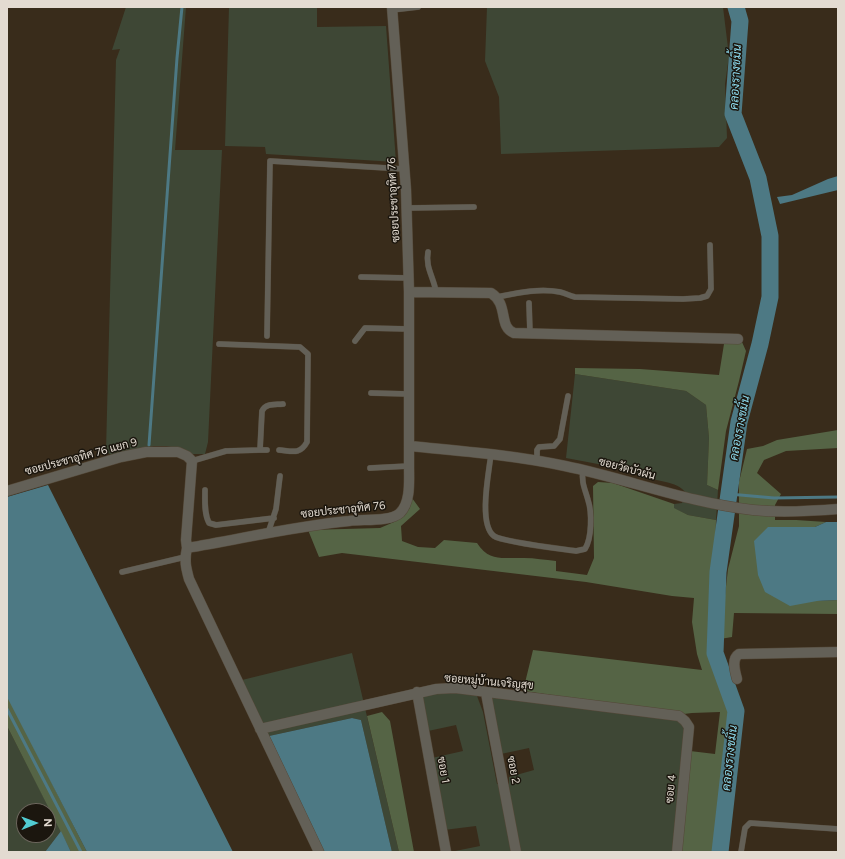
<!DOCTYPE html>
<html>
<head>
<meta charset="utf-8">
<style>
	body { margin:0 }
	#map { position:relative; width:845px; height:859px; overflow:hidden; background:#392c1b; font-family:Figtree,sans-serif }
	canvas { display:block }
	.frame { position:absolute; inset:0; border:8px solid #e3dbd1; pointer-events:none }
	.north { position:absolute; left:16px; top:803px; width:40px; height:40px; box-sizing:border-box; background:#1b160e; border:1px solid #6b655c; border-radius:50%; rotate:89deg; font-size:11px; font-weight:700; line-height:16px; text-align:center; color:#e3dbd1 }
	.north::after { content:''; display:block; margin:auto; width:14px; height:18px; background:#51ccd2; clip-path:polygon(50% 0,100% 100%,50% 72%,0 100%) }
</style>
</head>
<body>
<div id="map">
<canvas width="845" height="859"></canvas>
<div class="frame"></div>
<div class="north">N</div>
</div>
<script>
const context = document.querySelector('canvas').getContext('2d');
context.lineJoin = 'round';
function fillPath(path, color) { context.fillStyle = color; context.fill(path, 'evenodd'); }
function stroke(path, color, width, dash) { context.strokeStyle = color; context.lineWidth = width; context.lineCap = dash ? 'butt' : 'round'; context.setLineDash(dash || []); context.stroke(path); }
function label(font, color, halo, rows, align = 'center') {
  context.font = font + ' Figtree,Sarabun,sans-serif'; context.lineWidth = 3; context.setLineDash([]); context.textBaseline = 'middle'; context.strokeStyle = halo; context.fillStyle = color; for (const [text, x, y, turn = 0] of rows) {
    context.save(); context.translate(x, y); context.rotate((+turn || 0) * Math.PI / 180); context.textAlign = isNaN(turn) ? turn : align; if (halo) context.strokeText(text, 0, 0); context.fillText(text, 0, 0); context.restore();
  }
}
fillPath(new Path2D(`
	M 126,7 L 186,7 L 175,150 L 222,150 L 208,442 L 205,454 L 192,454 L 182,449 L 166,446 L 154,446 L 111,455 L 106,451 L 116,60 L 120,49 L 112,50 Z
	M 229,7 L 317,7 L 317,27 L 386,26 L 396,162 L 266,154 L 265,147 L 225,146 Z
	M 487,7 L 723,7 L 729,56 L 725,84 L 727,138 L 719,147 L 501,154 L 499,97 L 485,61 Z
	M 575,374 L 686,391 L 706,405 L 709,438 L 707,485 L 718,490 L 716,520 L 688,515 L 673,508 L 674,504 L 682,503 L 686,493 C 678,481 653,480 639,477 L 635,471 L 566,458 Z
	M 352,653 L 399,852 L 392,852 L 361,720 L 352,718 L 269,736 L 242,680 Z
	M 436,693 L 458,693 L 477,696 L 483,712 L 497,784 L 509,784 L 509,777 L 534,770 L 529,748 L 501,754 L 491,704 L 492,698 L 496,696 L 674,719 L 682,723 L 685,730 L 673,852 L 450,852 L 480,846 L 476,826 L 444,830 L 432,758 L 463,751 L 456,725 L 428,731 L 421,697 Z
	M 7,726 L 61,831 L 45,852 L 7,852 ZM 24,811 L 48,811 L 48,835 L 24,835 Z`), '#3e4735');
fillPath(new Path2D(`
	M 742,342 L 746,351 L 739,381 L 726,431 L 718,490 L 707,485 L 709,438 L 706,405 L 686,391 L 575,374 L 575,368 L 640,369 L 719,375 L 724,344 Z
	M 838,430 L 838,448 L 786,451 L 764,460 L 757,473 L 781,494 L 775,505 L 775,520 L 796,520 L 826,522 L 815,527 L 798,528 L 817,601 L 838,600 L 838,614 L 734,613 L 732,637 L 720,639 L 728,569 L 739,526 L 739,482 L 747,449 L 763,446 L 777,440 Z
	M 598,482 L 613,483 L 674,504 L 674,508 L 688,515 L 716,520 L 714,601 L 711,612 L 710,638 L 712,664 L 731,711 L 730,744 L 717,852 L 678,852 L 690,751 L 715,754 L 720,712 L 692,713 L 684,714 L 523,691 L 533,650 L 702,670 L 697,654 L 692,622 L 694,598 L 672,596 L 586,582 L 342,553 L 319,557 L 308,530 L 380,528 L 394,522 L 409,509 L 412,498 L 420,509 L 401,526 L 402,541 L 418,547 L 435,548 L 444,540 L 477,543 C 490,563 504,557 524,558 C 535,558 545,560 556,561 L 556,571 L 587,575 L 594,558 L 593,486 Z
	M 7,695 L 87,852 L 71,852 L 7,726 Z
	M 382,712 L 390,721 L 414,852 L 399,852 L 367,716 Z`), '#556445');
fillPath(new Path2D(`
	M 838,176 L 838,190 L 780,204 L 777,197 L 792,195 L 828,179 Z
	M 48,485 L 233,852 L 87,852 L 7,697 L 7,497 Z
	M 826,522 L 838,522 L 838,600 L 817,601 L 790,606 L 765,592 L 758,575 L 754,541 L 768,527 L 815,527 Z
	M 352,718 L 361,720 L 392,852 L 324,852 L 269,736 Z
	M 61,831 L 71,852 L 45,852 Z`), '#4d7984');
stroke(new Path2D(`
	M 149,445 L 177,58 L 182,7
	M 729,494 L 774,498 L 838,497
	M 7,709 L 81,852`), '#4d7984', 3);
stroke(new Path2D(`
	M 720,852 L 736,711 L 715,653 L 718,572 L 739,422 L 760,344 L 770,297 L 770,236 L 758,178 L 733,114 L 740,21 L 736,7`), '#4d7984', 17);
const lane = new Path2D(`
	M 392,10 L 418,7
	M 407,208 L 474,207
	M 428,252 C 425,267 434,278 436,292
	M 361,277 L 409,278
	M 497,297 C 517,293 539,288 560,292 C 565,293 570,296 575,297 L 683,299 L 700,298 L 707,296 L 711,289 L 710,245
	M 529,303 L 530,333
	M 267,336 L 270,161 L 404,169
	M 355,341 L 365,328 L 409,329
	M 219,344 L 300,347 L 308,354 L 307,442 C 300,455 292,451 279,450
	M 371,393 L 409,394
	M 260,450 L 267,450
	M 491,454 C 489,472 478,524 494,536 C 502,542 562,549 576,551 L 585,549 C 592,538 592,512 588,500 C 585,489 581,482 583,470
	M 192,461 L 226,451 L 260,450 L 262,411 C 266,403 275,405 283,404
	M 537,461 L 537,450 L 539,447 L 554,446 L 560,439 L 568,396
	M 370,468 L 409,466
	M 205,490 C 205,500 204,514 209,523 L 216,525 L 274,518
	M 268,533 L 276,509 L 280,476
	M 122,572 L 185,557
	M 741,852 L 745,828 L 750,823 L 838,829`);
const street = new Path2D(`
	M 409,292 L 491,293 C 509,304 498,327 514,333 L 738,339
	M 409,446 C 461,451 514,455 565,466 C 628,479 689,503 753,510 C 782,513 810,511 838,509
	M 7,491 L 121,457 L 146,452 L 178,452 L 187,456 L 192,461 L 186,540 L 187,548
	M 737,679 C 735,671 731,659 739,654 L 838,652
	M 417,692 L 446,852
	M 486,693 L 516,852
	M 260,729 L 436,689 L 455,688 L 679,716 L 685,721 L 689,727 L 677,852
	M 319,852 L 189,579 C 186,568 184,560 187,548 C 241,539 295,526 349,521 C 363,519 390,522 400,513 C 411,502 409,481 409,466 L 409,292 L 406,190 L 392,7`);
stroke(lane, '#544838', 6);
stroke(street, '#544838', 11);
stroke(lane, '#636057', 5.5);
stroke(street, '#636057', 10);
label('11px', '#e3dbd1', '#1b160e', [
	["ซอยประชาอุทิศ 76",394,200,-93],
	["ซอยประชาอุทิศ 76 แยก 9",81,457,-15],
	["ซอยวัดบัวผัน",627,469,15],
	["ซอยประชาอุทิศ 76",343,510,-6],
	["ซอยหมู่บ้านเจริญสุข",489,682,5],
	["ซอย 1",443,770,80],
	["ซอย 2",513,770,79],
	["ซอย 4",671,789,-84]
]);
label('italic 12px', '#8ddaee', '#1b160e', [
	["คลองรางขมิ้น",736,77,-87],
	["คลองรางขมิ้น",740,428,-79],
	["คลองรางขมิ้น",730,758,-84]
]);
</script>
</body>
</html>
